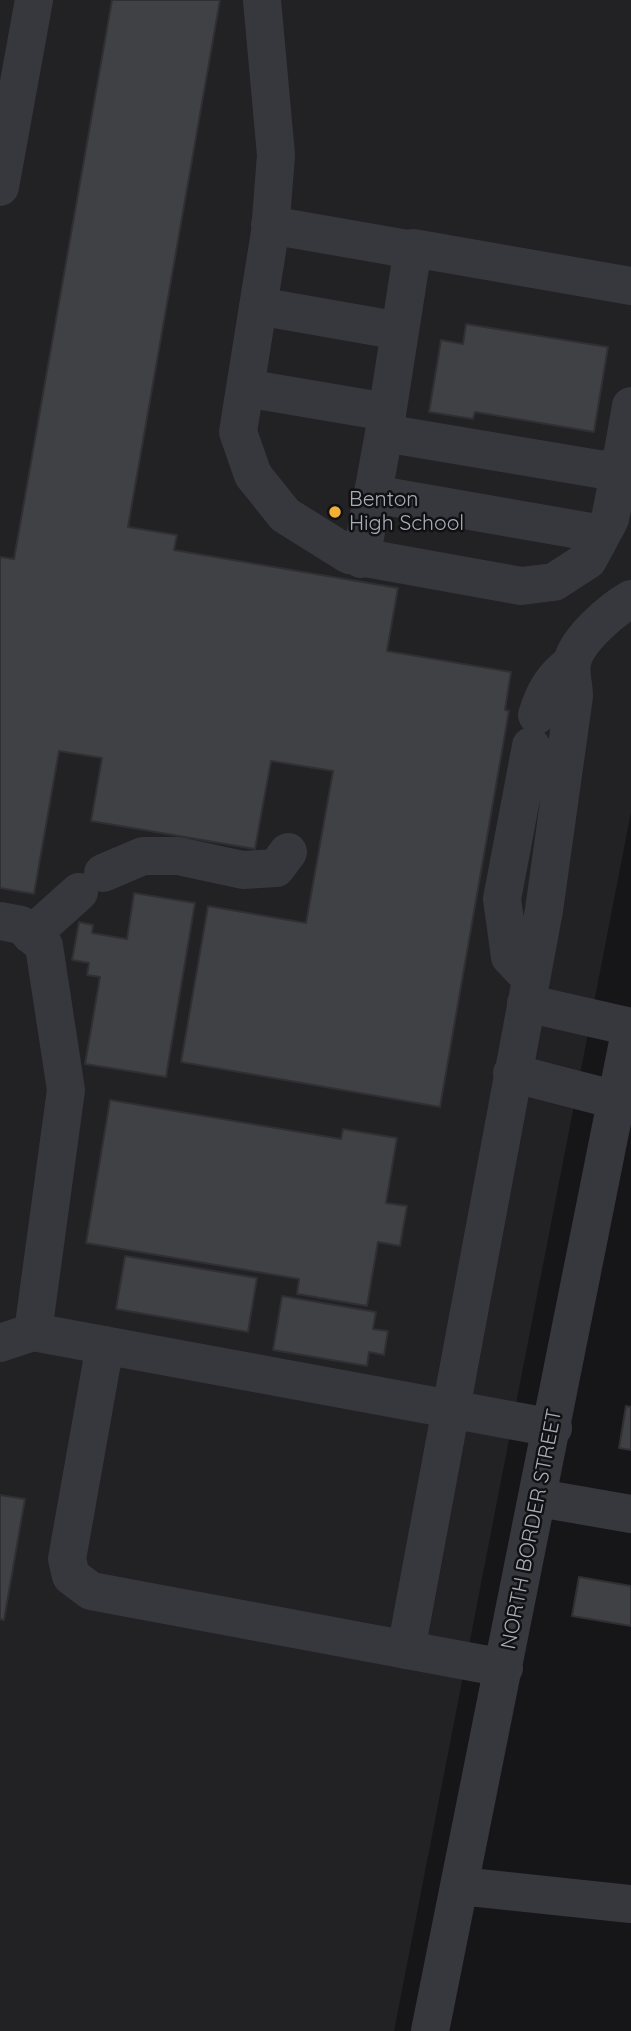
<!DOCTYPE html>
<html>
<head>
<meta charset="utf-8">
<style>
	body { margin:0 }
	canvas { display:block; background:#161618 }
</style>
</head>
<body>
<canvas width="631" height="2031"></canvas>
<script>
const context = document.querySelector('canvas').getContext('2d');
context.lineJoin = 'round';
function fillPath(path, color) { context.fillStyle = color; context.fill(path, 'evenodd'); }
function stroke(path, color, width, dash) { context.strokeStyle = color; context.lineWidth = width; context.lineCap = dash ? 'butt' : 'round'; context.setLineDash(dash || []); context.stroke(path); }
function label(font, color, halo, rows, align = 'center') {
  context.font = font + ' Quicksand,sans-serif'; context.lineWidth = 5; context.setLineDash([]); context.textBaseline = 'middle'; context.strokeStyle = halo; context.fillStyle = color; for (const [text, x, y, turn = 0] of rows) {
    context.save(); context.translate(x, y); context.rotate((+turn || 0) * Math.PI / 180); context.textAlign = isNaN(turn) ? turn : align; if (halo) context.strokeText(text, 0, 0); context.fillText(text, 0, 0); context.restore();
  }
}
fillPath(new Path2D(`
	M 0,0 L 631,0 L 631,812 L 394,2031 L 0,2031 Z`), '#222225');
const building = new Path2D(`
	M 112,0 L 220,0 L 128,527 L 177,535 L 174,550 L 398,588 L 387,651 L 511,672 L 505,710 L 509,711 L 440,1107 L 181,1062 L 208,906 L 306,923 L 333,771 L 271,761 L 255,849 L 91,821 L 102,758 L 59,751 L 34,894 L 0,888 L 0,557 L 14,559 Z
	M 466,324 L 608,347 L 594,432 L 475,412 L 473,419 L 429,412 L 441,340 L 463,344 Z
	M 134,893 L 195,903 L 166,1077 L 85,1064 L 100,977 L 87,975 L 89,963 L 72,960 L 79,922 L 93,925 L 92,933 L 127,939 Z
	M 110,1100 L 341,1139 L 343,1129 L 397,1138 L 386,1203 L 407,1206 L 400,1246 L 378,1242 L 367,1306 L 297,1294 L 299,1279 L 86,1243 Z
	M 125,1256 L 257,1278 L 248,1332 L 116,1309 Z
	M 282,1296 L 376,1312 L 373,1329 L 388,1331 L 384,1355 L 369,1352 L 367,1366 L 273,1350 Z
	M 626,1406 L 631,1407 L 631,1450 L 619,1448 Z
	M 0,1495 L 25,1499 L 4,1620 L 0,1619 Z
	M 579,1577 L 631,1586 L 631,1626 L 572,1616 Z`);
fillPath(building, '#404145');
stroke(building, '#303034', 2);
stroke(new Path2D(`
	M 262,0 L 276,155 L 270,232 L 238,432 L 253,475 L 285,515 L 349,555 L 521,586 L 554,582 L 588,560 L 610,519 L 621,463
	M 0,187 L 34,0
	M 270,225 L 413,250
	M 258,306 L 400,331
	M 245,388 L 387,412
	M 631,406 L 621,463 L 631,465
	M 621,463 L 604,470 L 384,433 L 413,248 L 631,286
	M 373,494 L 602,534
	M 361,559 L 384,433
	M 537,715 C 544,692 552,678 572,663
	M 103,873 L 143,856 L 178,856 L 243,870 L 276,868 L 288,852
	M 0,921 L 21,925 L 44,946 L 66,1090 L 33,1332 L 553,1428
	M 31,935 L 79,892
	M 531,979 L 510,957 L 502,899 L 531,746
	M 526,1003 L 631,1027
	M 512,1073 L 616,1100
	M 0,1343 L 33,1332
	M 105,1345 L 67,1559 L 71,1576 L 91,1591 L 504,1668
	M 539,1498 L 631,1514
	M 406,1650 L 544,910 L 574,696 C 574,686 570,673 572,663 C 576,640 612,610 631,599
	M 460,1886 L 631,1904
	M 430,2031 L 631,1027`), '#37383d', 38);
for (const [x, y, r, color] of [
	[335,512,7,"#f2b134"]
]) { const dot = new Path2D(); dot.arc(x, y, r, 0, 2 * Math.PI); context.fillStyle = color; context.fill(dot); stroke(dot, '#111113', 2.5); }
label('21px', '#a8adb8', '#111113', [
	["Benton",349,500],
	["High School",349,524]
], 'left');
label('21px', '#a8adb8', '#111113', [
	["NORTH BORDER STREET",532,1529,-79]
]);
</script>
</body>
</html>
